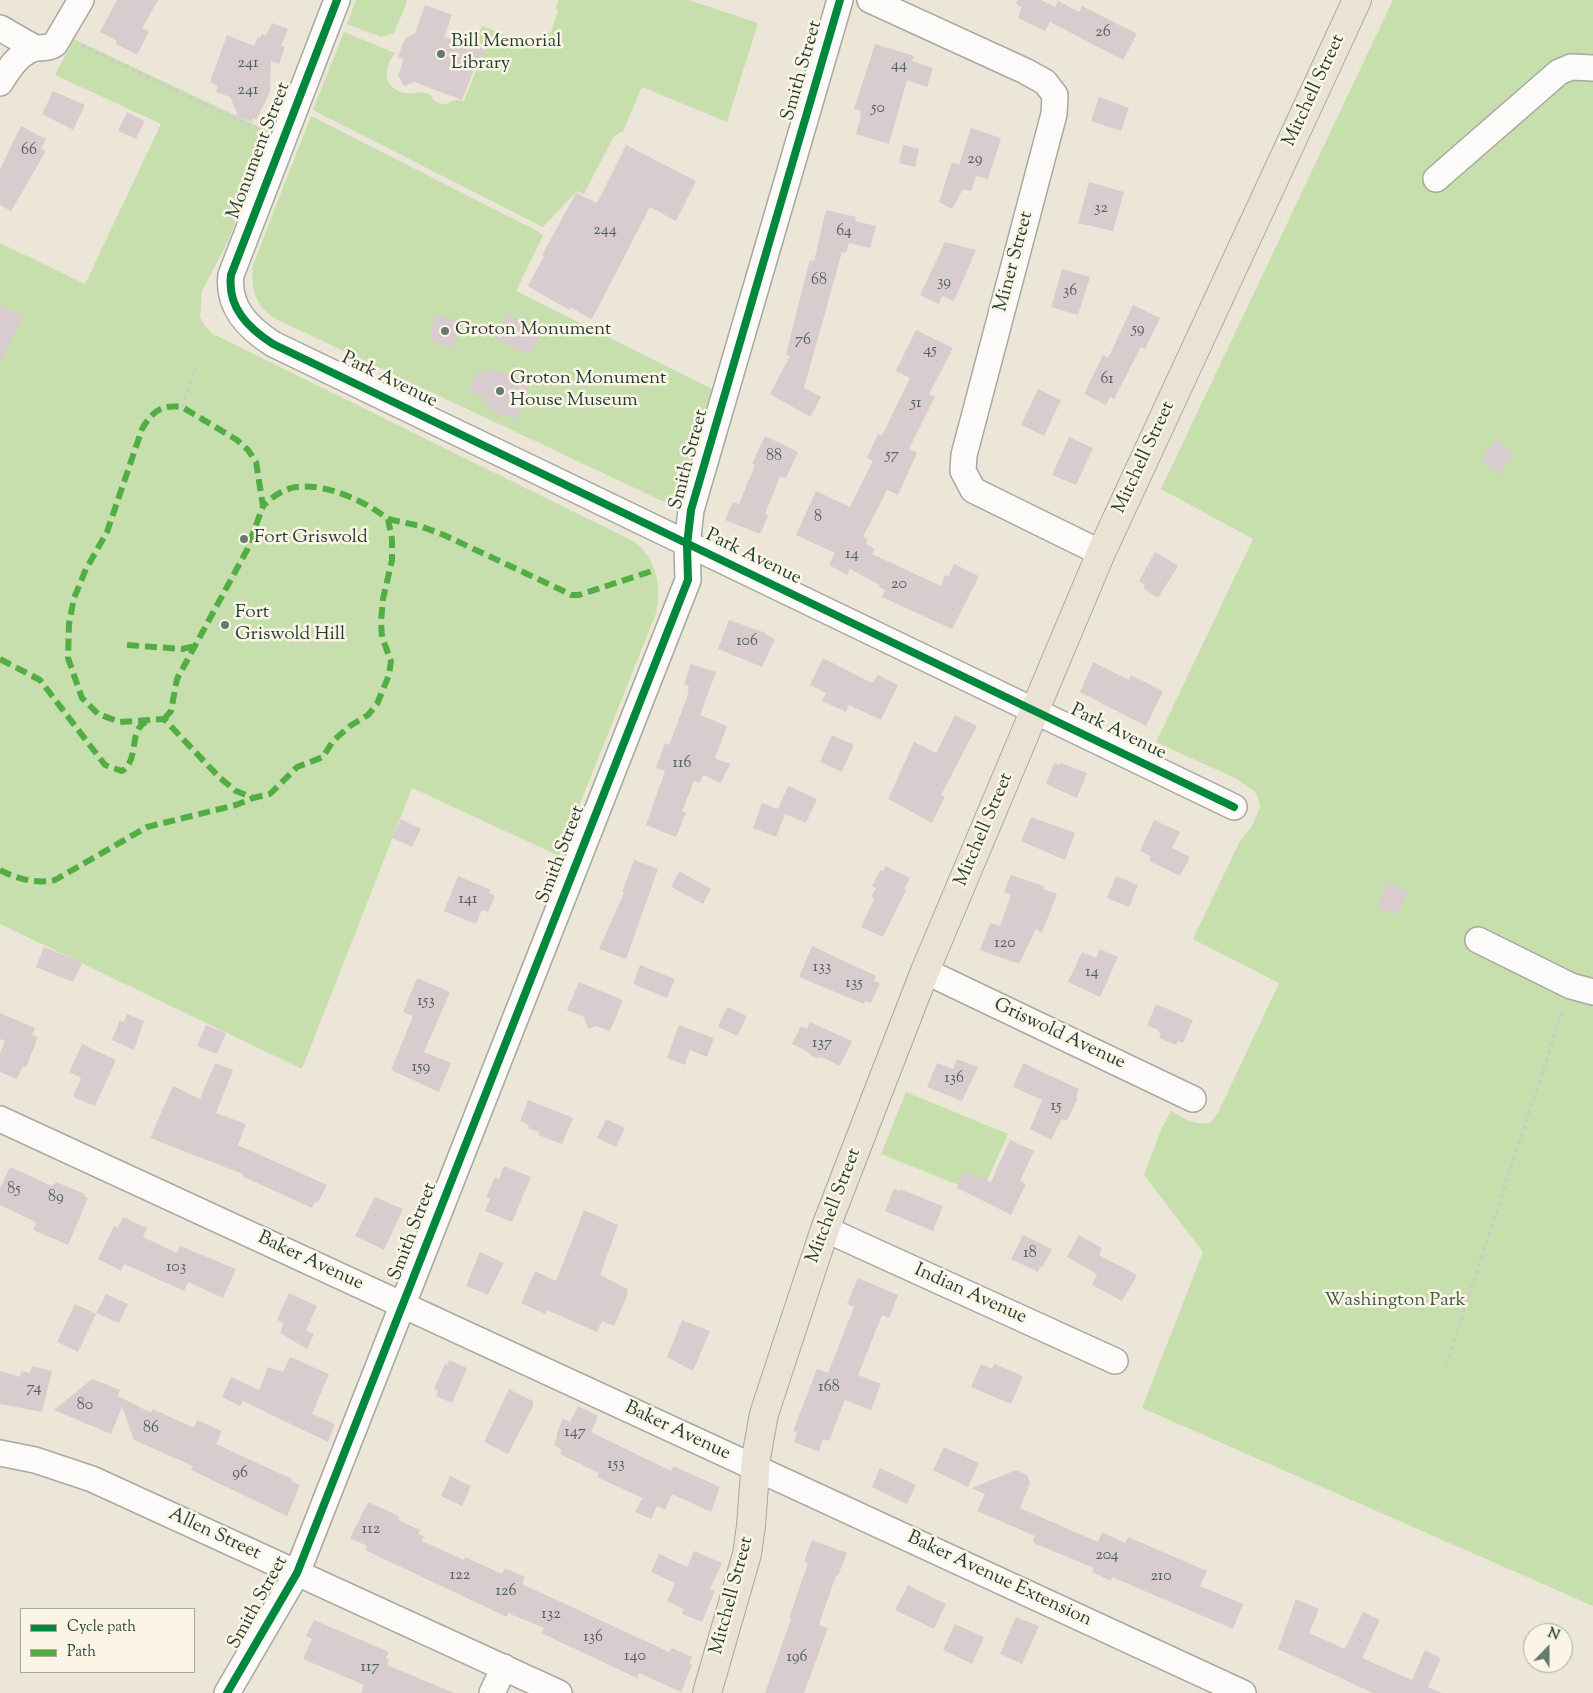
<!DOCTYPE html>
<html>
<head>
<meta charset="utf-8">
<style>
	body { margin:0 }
	#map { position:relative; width:1593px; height:1693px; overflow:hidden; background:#ece6d8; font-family:"Sorts Mill Goudy",serif }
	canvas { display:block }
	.legend { position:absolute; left:20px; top:1608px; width:175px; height:65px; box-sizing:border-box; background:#fcf5e5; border:1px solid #a4ab9e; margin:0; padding:6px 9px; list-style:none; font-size:15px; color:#1f3d34 }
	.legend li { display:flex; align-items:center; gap:10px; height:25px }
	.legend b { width:25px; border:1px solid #a4ab9e }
	.north { position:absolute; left:1523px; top:1623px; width:50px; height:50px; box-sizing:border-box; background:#fcf5e5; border:1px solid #a4ab9e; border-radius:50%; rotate:22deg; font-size:14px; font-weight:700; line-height:20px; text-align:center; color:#1f3d34 }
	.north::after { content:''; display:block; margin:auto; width:18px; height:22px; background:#67786d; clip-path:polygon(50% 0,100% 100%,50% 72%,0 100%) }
</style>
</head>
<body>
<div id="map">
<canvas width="1593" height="1693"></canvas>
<ul class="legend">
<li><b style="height:6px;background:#00873e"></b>Cycle path</li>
<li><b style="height:6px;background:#52ad45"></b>Path</li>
</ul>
<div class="north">N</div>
</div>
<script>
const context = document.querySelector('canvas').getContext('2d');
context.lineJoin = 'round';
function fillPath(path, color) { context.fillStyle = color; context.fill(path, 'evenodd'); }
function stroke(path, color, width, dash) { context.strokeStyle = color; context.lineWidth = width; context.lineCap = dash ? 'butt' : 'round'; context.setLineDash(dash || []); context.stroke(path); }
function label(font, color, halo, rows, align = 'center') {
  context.font = font + ' "Sorts Mill Goudy",serif'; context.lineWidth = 5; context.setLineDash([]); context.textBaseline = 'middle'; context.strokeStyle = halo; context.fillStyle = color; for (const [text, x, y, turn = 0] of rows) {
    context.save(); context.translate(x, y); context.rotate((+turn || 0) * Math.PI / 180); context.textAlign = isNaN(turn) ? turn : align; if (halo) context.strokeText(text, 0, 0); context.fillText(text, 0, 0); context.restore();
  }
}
fillPath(new Path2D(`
	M 356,0 L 406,0 L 407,2 L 394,33 L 381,37 L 347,24 Z
	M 558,0 L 689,0 L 758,23 L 727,122 L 642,87 L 623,131 L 614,136 L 584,194 L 577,191 L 543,227 L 313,110 L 344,32 L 395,53 C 383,68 382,88 405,93 C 417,95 418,89 431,95 L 433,99 C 440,106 447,105 454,100 L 464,101 L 485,48 L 475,44 L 482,26 L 539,48 L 546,33 L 551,32 L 558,11 L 556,8 Z
	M 1393,0 L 1593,0 L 1593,1606 L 1142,1408 L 1203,1252 L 1144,1175 L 1161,1130 L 1171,1111 C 1184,1119 1194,1125 1210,1123 L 1218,1113 L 1279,983 L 1193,939 L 1240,841 L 1252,826 L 1260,807 L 1258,797 L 1254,791 L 1237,779 L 1156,742 L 1253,539 L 1161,489 Z
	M 74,39 L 270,132 L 228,241 L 202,291 L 200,317 L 204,325 L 213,334 L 635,542 C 657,560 663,589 655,616 L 559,856 L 412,788 L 302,1069 L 0,924 L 0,243 L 85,284 L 161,124 L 55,75 Z
	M 311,116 L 539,232 L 543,236 L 516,291 L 712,389 L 675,507 L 278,320 C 256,308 250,289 253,265 Z
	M 906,1092 L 1008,1134 L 981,1194 L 881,1154 Z`), '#c6dfac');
fillPath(new Path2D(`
	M 117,0 L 158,0 L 142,28 L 149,31 L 137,55 L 116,44 L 117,41 L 100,32 Z
	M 1018,0 L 1041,0 L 1055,7 L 1058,1 L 1079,12 L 1082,6 L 1137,34 L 1123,60 L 1050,22 L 1045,31 L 1018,18 L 1022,7 L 1016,4 Z
	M 425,5 L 452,15 L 444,37 L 469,46 L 475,43 L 482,46 L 484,52 L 482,59 L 478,60 L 462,100 L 414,82 L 404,86 L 398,75 L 404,59 L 398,57 L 403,43 L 407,37 L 415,33 Z
	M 272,23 L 288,29 L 281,46 L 285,47 L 279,64 L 271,61 L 270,92 L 256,120 L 253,118 L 252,122 L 236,116 L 237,113 L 230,97 L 216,92 L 218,86 L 210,82 L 227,35 L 254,46 L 258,37 L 260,38 L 262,34 L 266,36 Z
	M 875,44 L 914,56 L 912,61 L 933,68 L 927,87 L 907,80 L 889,144 L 856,134 L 861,115 L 860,111 L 854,109 Z
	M 53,91 L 85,105 L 73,130 L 42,114 Z
	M 1099,97 L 1129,108 L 1121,131 L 1091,121 Z
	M 127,112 L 145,121 L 136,139 L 118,131 Z
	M 21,126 L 46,139 L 41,149 L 46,151 L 11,211 L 0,205 L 0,169 Z
	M 971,128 L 1001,138 L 988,179 L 976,176 L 971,191 L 963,189 L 952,209 L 939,202 L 952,162 L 959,165 Z
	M 626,145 L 696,181 L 676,221 L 650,207 L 592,319 L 570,307 L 569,310 L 528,286 L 544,256 L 542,255 L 576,193 L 597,203 Z
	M 903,145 L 919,149 L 915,167 L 899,163 Z
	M 1089,182 L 1124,192 L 1113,231 L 1078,223 Z
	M 826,210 L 856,217 L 855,221 L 876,226 L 870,248 L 849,243 L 846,253 L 842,252 L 804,388 L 821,397 L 810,417 L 770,394 L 790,356 L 786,355 L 801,294 L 810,260 L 814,261 Z
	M 945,242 L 976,250 L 954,301 L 942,296 L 939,304 L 920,295 Z
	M 1062,269 L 1090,277 L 1078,315 L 1051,307 Z
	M 0,305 L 23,317 L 0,362 Z
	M 1133,305 L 1160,318 L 1145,349 L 1141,347 L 1114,399 L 1110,397 L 1106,405 L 1084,394 L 1103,355 L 1108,358 Z
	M 436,314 L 461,321 L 454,348 L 429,341 Z
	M 508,314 L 542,331 L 529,356 L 496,339 Z
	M 916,330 L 953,348 L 929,394 L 935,397 L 909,449 L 917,453 L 898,495 L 887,490 L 863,537 L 868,539 L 866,544 L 875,549 L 872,554 L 941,586 L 945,575 L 948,577 L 954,564 L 979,576 L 952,629 L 882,597 L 885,590 L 879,587 L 880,585 L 850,569 L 847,575 L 829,565 L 835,553 L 796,535 L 816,491 L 850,507 L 873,461 L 867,458 L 878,434 L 882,436 L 910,378 L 896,371 Z
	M 486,368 L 529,380 L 527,387 L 529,388 L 525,405 L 522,404 L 518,419 L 490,411 L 491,405 L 482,403 L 484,396 L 470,392 L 476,371 L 485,374 Z
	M 1038,389 L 1061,400 L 1044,436 L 1021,425 Z
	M 765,436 L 798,452 L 786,478 L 780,477 L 765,514 L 768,516 L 760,534 L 725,520 L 733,502 L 739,504 L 755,465 L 752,464 Z
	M 1069,437 L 1093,448 L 1076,485 L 1052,475 Z
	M 1496,439 L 1515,454 L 1499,474 L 1481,459 Z
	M 1155,552 L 1178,566 L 1158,598 L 1143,588 L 1145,585 L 1139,581 Z
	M 729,620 L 766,633 L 766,635 L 775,639 L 762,667 L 718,649 Z
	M 823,658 L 872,683 L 878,675 L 898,685 L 881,720 L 849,705 L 846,712 L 822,701 L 826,693 L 810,685 Z
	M 1093,662 L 1129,680 L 1131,675 L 1163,691 L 1146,726 L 1080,692 Z
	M 691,664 L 716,672 L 700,715 L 727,726 L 715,758 L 730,764 L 721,783 L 703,775 L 700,783 L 694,781 L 682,811 L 686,813 L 676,837 L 646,825 L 665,771 L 656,768 L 665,743 L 669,745 L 689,692 L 687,692 L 689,686 L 684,684 Z
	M 955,715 L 977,726 L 941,795 L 945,797 L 932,823 L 888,799 L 914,742 L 936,753 Z
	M 832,735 L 854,745 L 842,772 L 820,762 Z
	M 1054,763 L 1060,765 L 1061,763 L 1087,773 L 1077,798 L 1046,784 Z
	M 788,786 L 817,799 L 806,823 L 785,814 L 776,837 L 753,828 L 762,803 L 778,809 Z
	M 1031,817 L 1075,833 L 1065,860 L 1021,841 Z
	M 401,819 L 421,829 L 412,847 L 392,838 Z
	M 1154,820 L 1180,832 L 1172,848 L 1190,857 L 1180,876 L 1149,861 L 1151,856 L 1140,851 Z
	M 634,860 L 658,869 L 626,959 L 599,949 L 624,893 L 622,892 Z
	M 886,866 L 910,878 L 904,889 L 906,890 L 883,937 L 861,927 L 874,899 L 871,897 L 876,888 L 872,886 L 880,870 L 883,871 Z
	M 679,871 L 711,889 L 703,904 L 671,887 Z
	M 1011,875 L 1044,886 L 1043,889 L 1057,894 L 1042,933 L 1036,929 L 1019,964 L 980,950 L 990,923 L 1000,926 L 1011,895 L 1004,892 Z
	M 458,876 L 491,890 L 489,893 L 495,896 L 488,912 L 482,910 L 476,924 L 444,911 Z
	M 1116,876 L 1138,885 L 1129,907 L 1107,898 Z
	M 1388,882 L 1408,892 L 1397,915 L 1377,907 Z
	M 812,946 L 876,976 L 874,981 L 880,983 L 871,1003 L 865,1001 L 864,1004 L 799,977 Z
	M 44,947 L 82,963 L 73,982 L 36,967 Z
	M 1100,949 L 1118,957 L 1100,997 L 1068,982 L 1082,952 L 1096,958 Z
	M 640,965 L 675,979 L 667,998 L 633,984 Z
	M 417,978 L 450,992 L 424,1052 L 451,1063 L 439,1092 L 391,1070 L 413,1016 L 403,1012 Z
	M 579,982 L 623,1000 L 610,1031 L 596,1026 L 588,1029 L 584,1017 L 567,1010 Z
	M 1156,1004 L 1193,1020 L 1183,1043 L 1178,1041 L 1176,1045 L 1159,1038 L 1161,1033 L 1158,1032 L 1158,1030 L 1147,1025 Z
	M 727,1007 L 747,1016 L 737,1036 L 718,1027 Z
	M 0,1013 L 35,1028 L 32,1035 L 38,1037 L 26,1067 L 23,1066 L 17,1079 L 0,1072 L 0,1053 L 5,1041 L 0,1039 Z
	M 127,1014 L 144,1021 L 134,1050 L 112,1040 L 120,1020 L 124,1022 Z
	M 810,1022 L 852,1041 L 840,1066 L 821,1057 L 817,1058 L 810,1055 L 808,1052 L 792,1044 L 801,1026 L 807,1029 Z
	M 206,1025 L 226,1033 L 217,1054 L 197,1046 Z
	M 679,1025 L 714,1038 L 707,1057 L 690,1050 L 685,1065 L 667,1058 Z
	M 82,1044 L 116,1060 L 95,1106 L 73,1097 L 81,1078 L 69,1072 Z
	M 957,1059 L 978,1067 L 962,1101 L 927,1087 L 937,1063 L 953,1069 Z
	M 215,1063 L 233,1070 L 216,1113 L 246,1124 L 238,1145 L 327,1185 L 318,1203 L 315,1202 L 312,1208 L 242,1176 L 243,1174 L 150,1138 L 173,1086 L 200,1099 Z
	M 1023,1063 L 1079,1089 L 1076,1097 L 1078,1098 L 1067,1121 L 1062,1119 L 1051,1140 L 1030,1129 L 1042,1100 L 1013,1087 Z
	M 528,1100 L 573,1118 L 562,1144 L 538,1135 L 539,1132 L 528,1128 L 529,1125 L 520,1121 Z
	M 606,1119 L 625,1128 L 616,1147 L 597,1138 Z
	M 1010,1140 L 1034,1151 L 1020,1181 L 1026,1184 L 1011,1215 L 957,1188 L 965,1171 L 991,1182 Z
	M 504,1166 L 531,1177 L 512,1222 L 485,1211 L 490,1199 L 486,1197 L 495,1177 L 499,1179 Z
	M 10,1167 L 52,1186 L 56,1182 L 85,1194 L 84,1196 L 88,1198 L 68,1245 L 33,1230 L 36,1222 L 0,1205 L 0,1188 Z
	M 894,1189 L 899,1191 L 900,1189 L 943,1206 L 933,1231 L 885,1211 Z
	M 375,1197 L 403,1209 L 384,1250 L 355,1236 Z
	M 584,1210 L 618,1225 L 600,1275 L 628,1289 L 626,1293 L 628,1294 L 614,1326 L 602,1321 L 597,1332 L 547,1310 L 545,1314 L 521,1303 L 535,1271 L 556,1281 Z
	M 123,1217 L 147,1228 L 143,1237 L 177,1253 L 180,1246 L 236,1269 L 223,1298 L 188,1282 L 184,1291 L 124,1264 L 121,1271 L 98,1259 L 114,1226 L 118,1228 Z
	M 1023,1235 L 1052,1249 L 1042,1268 L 1040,1267 L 1038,1272 L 1011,1259 Z
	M 1079,1235 L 1102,1248 L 1099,1255 L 1137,1275 L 1122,1301 L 1092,1285 L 1097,1274 L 1067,1257 Z
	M 480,1252 L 504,1263 L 488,1295 L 466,1286 Z
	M 858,1278 L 898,1295 L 889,1318 L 882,1315 L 858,1375 L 881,1384 L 871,1410 L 845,1400 L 829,1441 L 823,1439 L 819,1452 L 794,1442 L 797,1432 L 793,1431 L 817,1369 L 828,1373 L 854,1307 L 847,1304 Z
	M 289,1293 L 317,1306 L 306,1330 L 314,1334 L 307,1349 L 280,1333 L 284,1323 L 277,1320 Z
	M 106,1294 L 128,1304 L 119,1323 L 96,1313 Z
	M 75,1304 L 96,1314 L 78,1352 L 57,1342 Z
	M 682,1320 L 710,1331 L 693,1371 L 667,1357 Z
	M 290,1357 L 329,1374 L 312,1414 L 335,1424 L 328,1442 L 243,1401 L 240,1406 L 222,1397 L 231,1377 L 259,1390 L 268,1367 L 283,1372 Z
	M 449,1360 L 467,1368 L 452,1403 L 436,1396 L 438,1391 L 434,1389 L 445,1364 L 447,1365 Z
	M 981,1364 L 992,1369 L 994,1364 L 1023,1376 L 1011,1404 L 971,1387 Z
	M 32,1366 L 52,1371 L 42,1412 L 0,1404 L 0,1371 L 20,1377 L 21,1371 L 30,1373 Z
	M 92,1379 L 120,1390 L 118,1396 L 151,1413 L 153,1409 L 194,1428 L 197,1420 L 222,1431 L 216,1444 L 292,1479 L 291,1481 L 300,1485 L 287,1516 L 191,1470 L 193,1466 L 134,1440 L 122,1407 L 111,1434 L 54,1410 Z
	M 509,1389 L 533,1401 L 533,1406 L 508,1454 L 484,1442 Z
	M 578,1406 L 598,1416 L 591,1432 L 671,1471 L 673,1466 L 720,1487 L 711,1512 L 672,1494 L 665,1510 L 657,1506 L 651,1519 L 635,1512 L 642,1498 L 597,1477 L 599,1473 L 560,1454 L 562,1450 L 554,1445 L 557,1437 L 557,1432 L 563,1419 L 570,1422 Z
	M 944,1447 L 979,1463 L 968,1487 L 933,1470 Z
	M 880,1468 L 916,1485 L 907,1504 L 872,1487 Z
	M 1016,1470 L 1027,1475 L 1030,1483 L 1020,1508 L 1098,1542 L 1102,1532 L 1125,1543 L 1128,1537 L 1207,1571 L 1200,1586 L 1243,1604 L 1233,1629 L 1112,1577 L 1111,1581 L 1092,1572 L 1094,1568 L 1036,1544 L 1033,1541 L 1035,1536 L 977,1511 L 985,1494 L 972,1488 Z
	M 450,1476 L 471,1486 L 462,1506 L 441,1496 Z
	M 368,1502 L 399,1516 L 398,1520 L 420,1530 L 418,1534 L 424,1536 L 422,1541 L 464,1560 L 465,1557 L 502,1574 L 505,1568 L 525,1577 L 522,1584 L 669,1652 L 672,1648 L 692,1657 L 689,1664 L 692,1665 L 681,1692 L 639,1673 L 637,1678 L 541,1633 L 544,1628 L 508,1613 L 507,1617 L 365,1550 L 367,1546 L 350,1538 Z
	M 812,1540 L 847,1553 L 838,1576 L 836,1575 L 819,1625 L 828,1628 L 804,1693 L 765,1693 L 791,1619 L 789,1618 L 808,1563 L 804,1561 Z
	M 694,1551 L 722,1563 L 710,1589 L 715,1591 L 702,1622 L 682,1614 L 684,1609 L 667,1601 L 675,1583 L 651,1572 L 659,1554 L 687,1567 Z
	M 908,1585 L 946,1604 L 934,1629 L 895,1610 Z
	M 1296,1599 L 1319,1609 L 1309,1633 L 1345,1649 L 1363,1612 L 1380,1620 L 1362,1658 L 1412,1680 L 1425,1650 L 1441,1658 L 1428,1687 L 1442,1693 L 1373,1693 L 1278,1649 Z
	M 1016,1617 L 1039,1626 L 1022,1664 L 1000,1654 Z
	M 314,1620 L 389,1652 L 386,1658 L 389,1660 L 387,1665 L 454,1693 L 361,1693 L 364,1685 L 303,1659 L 312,1639 L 306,1636 Z
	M 955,1624 L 984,1637 L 972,1664 L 943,1650 Z`), '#d9ccce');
const minor = new Path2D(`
	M 337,0 L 231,275 C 227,307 248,328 273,344 L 1234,807
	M 870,0 L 1025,71 L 1045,82 L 1055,95 L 1054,114 L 964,455 L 963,471 L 973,490 L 1101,553
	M 0,28 L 35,48
	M 0,83 C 8,70 18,54 33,49 C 41,46 47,50 55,44 L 81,0
	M 1436,179 L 1559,72 L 1571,67 L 1593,68
	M 1478,940 L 1571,986 L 1593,992
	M 925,971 L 1193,1099
	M 0,1119 L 1243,1693
	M 825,1229 L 1115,1361
	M 0,1453 L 35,1460 L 92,1479 L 559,1693
	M 227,1693 L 297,1573 L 688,580 L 687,545 L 691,510 L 840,0
	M 492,1693 L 504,1667`);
const major = new Path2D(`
	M 707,1693 L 747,1554 L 751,1526 L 756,1458 L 764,1414 L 825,1229 L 925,971 L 1101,553 L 1357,0`);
stroke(minor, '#a7a89f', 28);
stroke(major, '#a7a89f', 30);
stroke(new Path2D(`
	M 81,45 L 263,132
	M 182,407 L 195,367
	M 1446,1365 L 1564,1007`), '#cbccc9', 3, [4, 4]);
stroke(minor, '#fcfbf9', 25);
stroke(major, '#e9e2d5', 28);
stroke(new Path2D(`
	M 388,519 L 420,526 L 444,535 L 572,595 L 579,595 L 652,571
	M 127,645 L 182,649 L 195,646
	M 0,659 L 40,680 L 105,765 L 122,771 C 140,760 128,730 146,722
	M 164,719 L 171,711 L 177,679 L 247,550 L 263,506 L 256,462 L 248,450 L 237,440 L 182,407 C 161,404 152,412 142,429 L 107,532 L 86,569 L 74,598 L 69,624 L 68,658 L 82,698 L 98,714 L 120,722 L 164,719 L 219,777 L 236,791 L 253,798 L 270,794 L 297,767 L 323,757 L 333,741 L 350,726 L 368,715 L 377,704 L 389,675 L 391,661 L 382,637 L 381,622 L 383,599 L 392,560 L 392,539 L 388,519 C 365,501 326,483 296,487 C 283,489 272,497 263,506
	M 0,870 C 17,879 36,884 55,880 L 147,827 L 236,805 L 253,798`), '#52ad45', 6, [12, 6]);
stroke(new Path2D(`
	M 337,0 L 231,275 C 227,307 248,328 273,344 L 1234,807
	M 227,1693 L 297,1573 L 688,580 L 687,545 L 691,510 L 840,0`), '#00873e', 8);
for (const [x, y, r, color] of [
	[441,54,5,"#67786d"],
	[445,331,5,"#67786d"],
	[500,391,5,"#67786d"],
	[244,539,5,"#67786d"],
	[225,625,5,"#67786d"]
]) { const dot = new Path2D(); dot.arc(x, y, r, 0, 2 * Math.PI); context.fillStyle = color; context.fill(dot); stroke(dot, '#fcf5e5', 2); }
label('16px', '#4e615a', null, [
	["26",1103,33],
	["241",248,64],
	["44",899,66],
	["241",248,91],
	["50",878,109],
	["66",29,151],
	["29",975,160],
	["32",1101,209],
	["244",605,231],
	["64",844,232],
	["68",819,281],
	["39",944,283],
	["36",1070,292],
	["59",1138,330],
	["76",803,341],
	["45",930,351],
	["61",1107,380],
	["51",916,404],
	["57",892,456],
	["88",774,457],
	["8",818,518],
	["14",852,555],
	["20",899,585],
	["106",747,642],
	["116",682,764],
	["141",468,900],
	["120",1005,944],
	["133",822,968],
	["14",1092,973],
	["135",854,984],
	["153",426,1002],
	["137",822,1044],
	["159",421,1068],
	["136",954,1079],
	["15",1056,1107],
	["85",14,1190],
	["89",56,1198],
	["18",1030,1254],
	["103",176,1268],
	["168",829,1388],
	["74",34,1389],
	["80",85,1406],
	["86",151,1429],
	["147",575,1433],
	["153",616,1465],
	["96",240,1474],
	["112",371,1530],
	["204",1107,1556],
	["122",460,1576],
	["210",1161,1577],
	["126",506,1592],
	["132",551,1615],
	["136",593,1638],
	["140",635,1657],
	["196",797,1658],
	["117",370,1668]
]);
label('19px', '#1f3d34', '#fcf5e5', [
	["Bill Memorial",451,43],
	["Library",451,65],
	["Groton Monument",455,331],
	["Groton Monument",510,380],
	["House Museum",510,402],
	["Fort Griswold",254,539],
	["Fort",235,614],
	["Griswold Hill",235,636]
], 'left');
label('19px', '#1f3d34', '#fcf5e5', [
	["Smith Street",803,71,-74],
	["Mitchell Street",1315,91,-65],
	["Monument Street",260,151,-69],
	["Miner Street",1015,262,-75],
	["Park Avenue",389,381,26],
	["Mitchell Street",1145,458,-65],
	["Smith Street",690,460,-75],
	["Park Avenue",753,558,26],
	["Park Avenue",1118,733,26],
	["Mitchell Street",985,830,-67],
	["Smith Street",562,855,-69],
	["Griswold Avenue",1059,1035,25],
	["Mitchell Street",835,1206,-69],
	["Smith Street",414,1232,-69],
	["Baker Avenue",310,1262,25],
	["Indian Avenue",970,1295,24],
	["Baker Avenue",677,1432,25],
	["Allen Street",214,1535,25],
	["Baker Avenue Extension",999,1580,25],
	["Mitchell Street",733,1596,-75],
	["Smith Street",259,1603,-61]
]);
label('19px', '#3a5c45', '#fcf5e5', [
	["Washington Park",1395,1302]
]);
</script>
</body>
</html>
